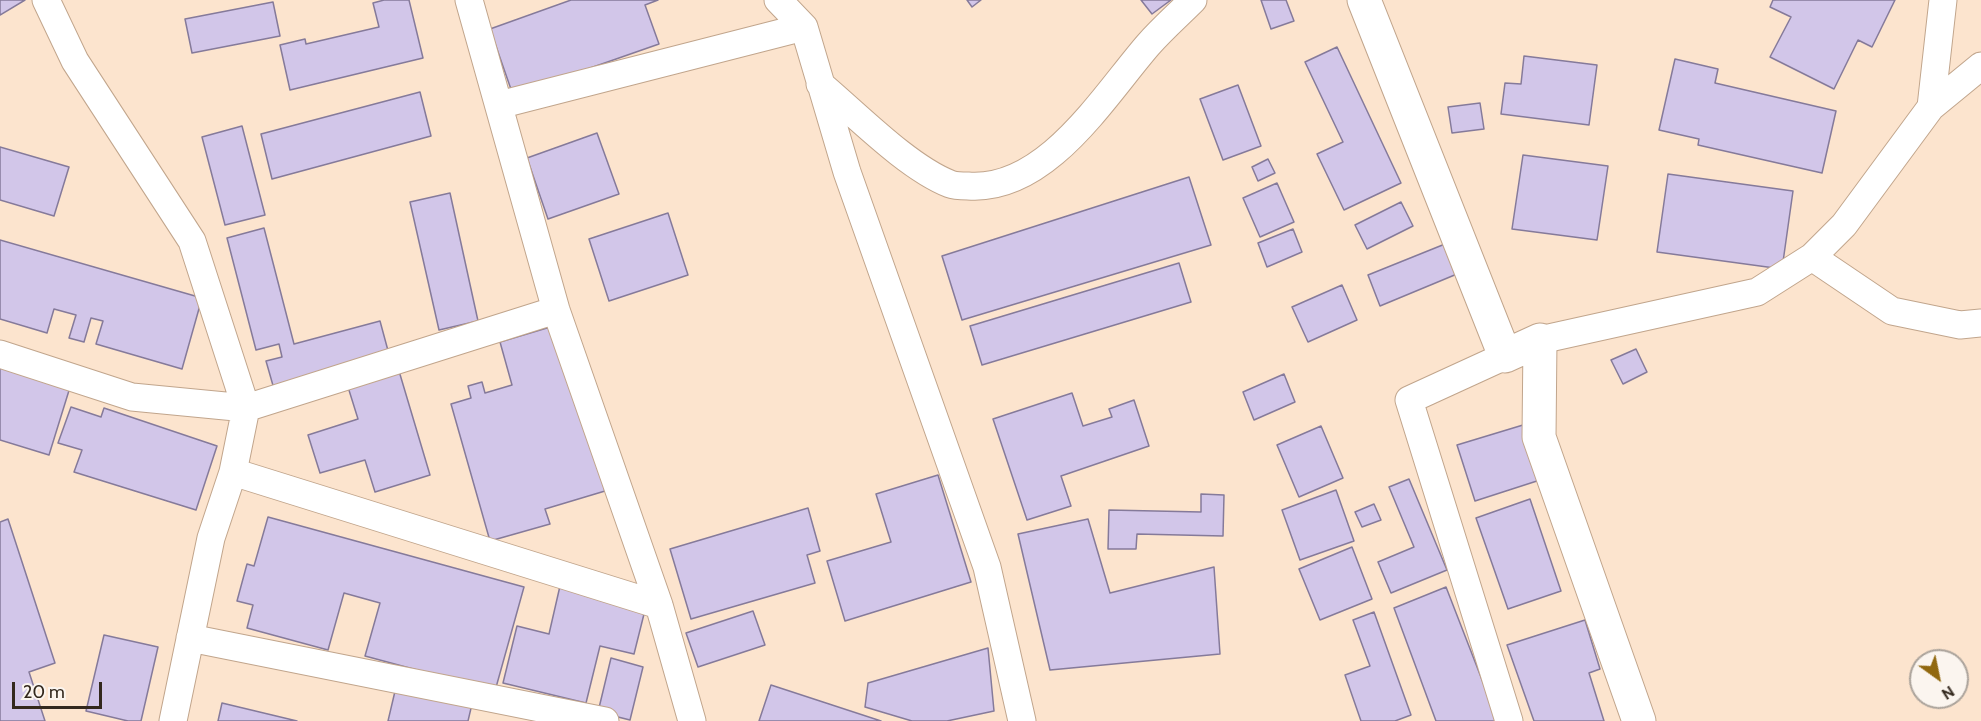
<!DOCTYPE html>
<html>
<head>
<meta charset="utf-8">
<style>
	body { margin:0 }
	#map { position:relative; width:1981px; height:721px; overflow:hidden; background:#fce4ce; font-family:Cabin,sans-serif }
	canvas { display:block }
	.north { position:absolute; left:1909px; top:649px; width:60px; height:60px; box-sizing:border-box; background:#fbf5ef; border:2px solid #aba39b; border-radius:50%; rotate:147deg; font-size:16px; font-weight:700; line-height:24px; text-align:center; color:#33281d }
	.north::after { content:''; display:block; margin:auto; width:21px; height:27px; background:#91680f; clip-path:polygon(50% 0,100% 100%,50% 72%,0 100%) }
	.scale { position:absolute; left:12px; top:682px; width:90px; height:27px; box-sizing:border-box; border:3px solid #33281d; border-top:0; padding-left:8px; font-size:18px; line-height:21px; white-space:nowrap; color:#33281d; -webkit-text-stroke:4px #fbf5ef; paint-order:stroke }
</style>
</head>
<body>
<div id="map">
<canvas width="1981" height="721"></canvas>
<div class="north">N</div>
<div class="scale">20 m</div>
</div>
<script>
const context = document.querySelector('canvas').getContext('2d');
context.lineJoin = 'round';
function fillPath(path, color) { context.fillStyle = color; context.fill(path, 'evenodd'); }
function stroke(path, color, width, dash) { context.strokeStyle = color; context.lineWidth = width; context.lineCap = dash ? 'butt' : 'round'; context.setLineDash(dash || []); context.stroke(path); }
const building = new Path2D(`
	M 0,0 L 25,0 L 0,15 Z
	M 384,0 L 409,0 L 423,58 L 290,90 L 280,45 L 305,39 L 306,44 L 379,27 L 373,3 Z
	M 571,0 L 658,0 L 645,5 L 659,44 L 513,95 L 490,29 Z
	M 967,0 L 981,0 L 972,7 Z
	M 1141,0 L 1171,0 L 1152,14 Z
	M 1261,0 L 1286,0 L 1294,21 L 1271,29 Z
	M 1773,0 L 1895,0 L 1872,47 L 1858,40 L 1834,89 L 1770,57 L 1791,17 L 1770,7 Z
	M 273,2 L 280,36 L 192,53 L 185,19 Z
	M 1337,47 L 1401,183 L 1344,210 L 1317,154 L 1343,142 L 1305,62 Z
	M 1524,56 L 1597,65 L 1589,125 L 1501,114 L 1505,83 L 1521,84 Z
	M 1675,59 L 1718,69 L 1715,83 L 1836,111 L 1822,173 L 1698,145 L 1699,139 L 1659,130 Z
	M 1238,85 L 1261,146 L 1223,160 L 1200,99 Z
	M 420,92 L 431,136 L 272,179 L 261,134 Z
	M 1480,103 L 1484,129 L 1452,133 L 1448,107 Z
	M 242,126 L 265,215 L 225,225 L 202,137 Z
	M 597,133 L 619,194 L 548,219 L 527,158 Z
	M 0,147 L 69,167 L 54,216 L 0,200 Z
	M 1523,155 L 1608,166 L 1597,240 L 1512,229 Z
	M 1268,159 L 1275,173 L 1258,181 L 1252,167 Z
	M 1668,174 L 1793,191 L 1782,269 L 1657,252 Z
	M 1189,177 L 1211,245 L 962,320 L 942,256 Z
	M 1277,183 L 1294,222 L 1260,237 L 1243,198 Z
	M 450,193 L 478,321 L 439,330 L 410,202 Z
	M 1401,202 L 1413,226 L 1367,249 L 1355,225 Z
	M 668,213 L 688,275 L 609,301 L 589,239 Z
	M 264,228 L 294,344 L 380,321 L 390,358 L 274,389 L 266,361 L 282,357 L 279,344 L 256,350 L 227,238 Z
	M 1293,229 L 1302,252 L 1267,267 L 1258,243 Z
	M 0,240 L 202,298 L 182,369 L 96,344 L 103,321 L 91,318 L 84,342 L 69,338 L 76,315 L 54,309 L 47,333 L 0,319 Z
	M 1445,244 L 1457,274 L 1380,306 L 1368,275 Z
	M 1179,263 L 1191,302 L 982,365 L 970,326 Z
	M 1342,285 L 1357,320 L 1308,342 L 1292,307 Z
	M 557,325 L 605,491 L 545,509 L 550,524 L 490,541 L 451,404 L 471,398 L 468,386 L 482,382 L 485,393 L 512,385 L 500,342 Z
	M 1636,349 L 1647,372 L 1623,384 L 1611,360 Z
	M 0,363 L 71,384 L 49,455 L 0,440 Z
	M 399,371 L 430,475 L 375,492 L 365,460 L 320,473 L 308,435 L 358,419 L 348,387 Z
	M 1284,374 L 1295,402 L 1254,420 L 1243,392 Z
	M 1072,393 L 1083,426 L 1112,417 L 1109,409 L 1134,400 L 1149,446 L 1061,476 L 1071,506 L 1027,520 L 993,419 Z
	M 71,407 L 101,417 L 104,408 L 217,446 L 196,510 L 74,472 L 82,450 L 58,443 Z
	M 1523,425 L 1540,480 L 1475,501 L 1457,445 Z
	M 1321,426 L 1343,478 L 1299,497 L 1277,445 Z
	M 938,475 L 971,582 L 845,621 L 827,561 L 891,542 L 876,494 Z
	M 1409,479 L 1447,570 L 1391,593 L 1378,562 L 1414,547 L 1389,487 Z
	M 1336,490 L 1354,541 L 1300,560 L 1282,510 Z
	M 1201,494 L 1224,495 L 1223,536 L 1137,534 L 1136,549 L 1108,549 L 1109,510 L 1201,512 Z
	M 1530,499 L 1561,591 L 1508,609 L 1476,518 Z
	M 1374,504 L 1381,520 L 1362,527 L 1355,512 Z
	M 808,508 L 820,551 L 807,555 L 815,583 L 691,619 L 670,549 Z
	M 268,517 L 524,587 L 495,691 L 365,656 L 380,603 L 344,593 L 328,650 L 247,628 L 253,605 L 237,601 L 247,564 L 254,566 Z
	M 8,519 L 55,663 L 29,672 L 45,721 L 0,721 L 0,522 Z
	M 1088,519 L 1110,593 L 1214,567 L 1220,654 L 1050,670 L 1018,534 Z
	M 1352,547 L 1372,599 L 1320,620 L 1299,569 Z
	M 560,586 L 646,606 L 634,654 L 600,646 L 586,703 L 503,683 L 517,626 L 549,634 Z
	M 1446,587 L 1498,721 L 1436,721 L 1394,608 Z
	M 753,611 L 765,645 L 698,667 L 686,633 Z
	M 1374,612 L 1411,715 L 1395,721 L 1361,721 L 1345,675 L 1370,666 L 1353,620 Z
	M 1585,620 L 1600,669 L 1589,673 L 1604,721 L 1534,721 L 1507,645 Z
	M 104,635 L 158,647 L 141,721 L 128,721 L 86,711 Z
	M 988,648 L 994,711 L 947,721 L 912,721 L 865,707 L 868,683 Z
	M 611,658 L 643,667 L 630,720 L 598,712 Z
	M 771,685 L 881,721 L 759,721 Z
	M 396,687 L 472,704 L 468,721 L 388,721 Z
	M 222,703 L 297,721 L 218,721 Z`);
fillPath(building, '#d2c6e9');
stroke(building, '#857a9a', 1.5);
const minor = new Path2D(`
	M 46,0 L 75,61 L 192,241 L 246,408 L 233,472 L 211,538 L 173,721
	M 469,0 L 556,310 L 659,605 L 692,721
	M 778,0 L 804,27 L 847,172 L 987,567 L 1022,721
	M 820,84 C 857,115 907,167 950,184 C 955,186 962,186 968,186 C 1046,192 1103,97 1148,45 C 1162,29 1178,15 1193,0
	M 499,105 L 804,27
	M 1931,107 L 1981,66
	M 1812,257 L 1892,311 L 1960,325 L 1981,323
	M 1540,340 L 1757,292 L 1812,257 L 1844,225 L 1931,107 L 1943,0
	M 0,354 L 132,397 L 246,408 L 556,310
	M 1505,356 L 1409,400 L 1509,721
	M 233,472 L 659,605
	M 190,638 L 605,721`);
const secondary = new Path2D(`
	M 1364,0 L 1505,356 L 1540,340 L 1539,437 L 1639,721`);
stroke(minor, '#c1a58c', 29);
stroke(secondary, '#c1a58c', 35);
stroke(minor, '#fff', 27);
stroke(secondary, '#fff', 33);
</script>
</body>
</html>
